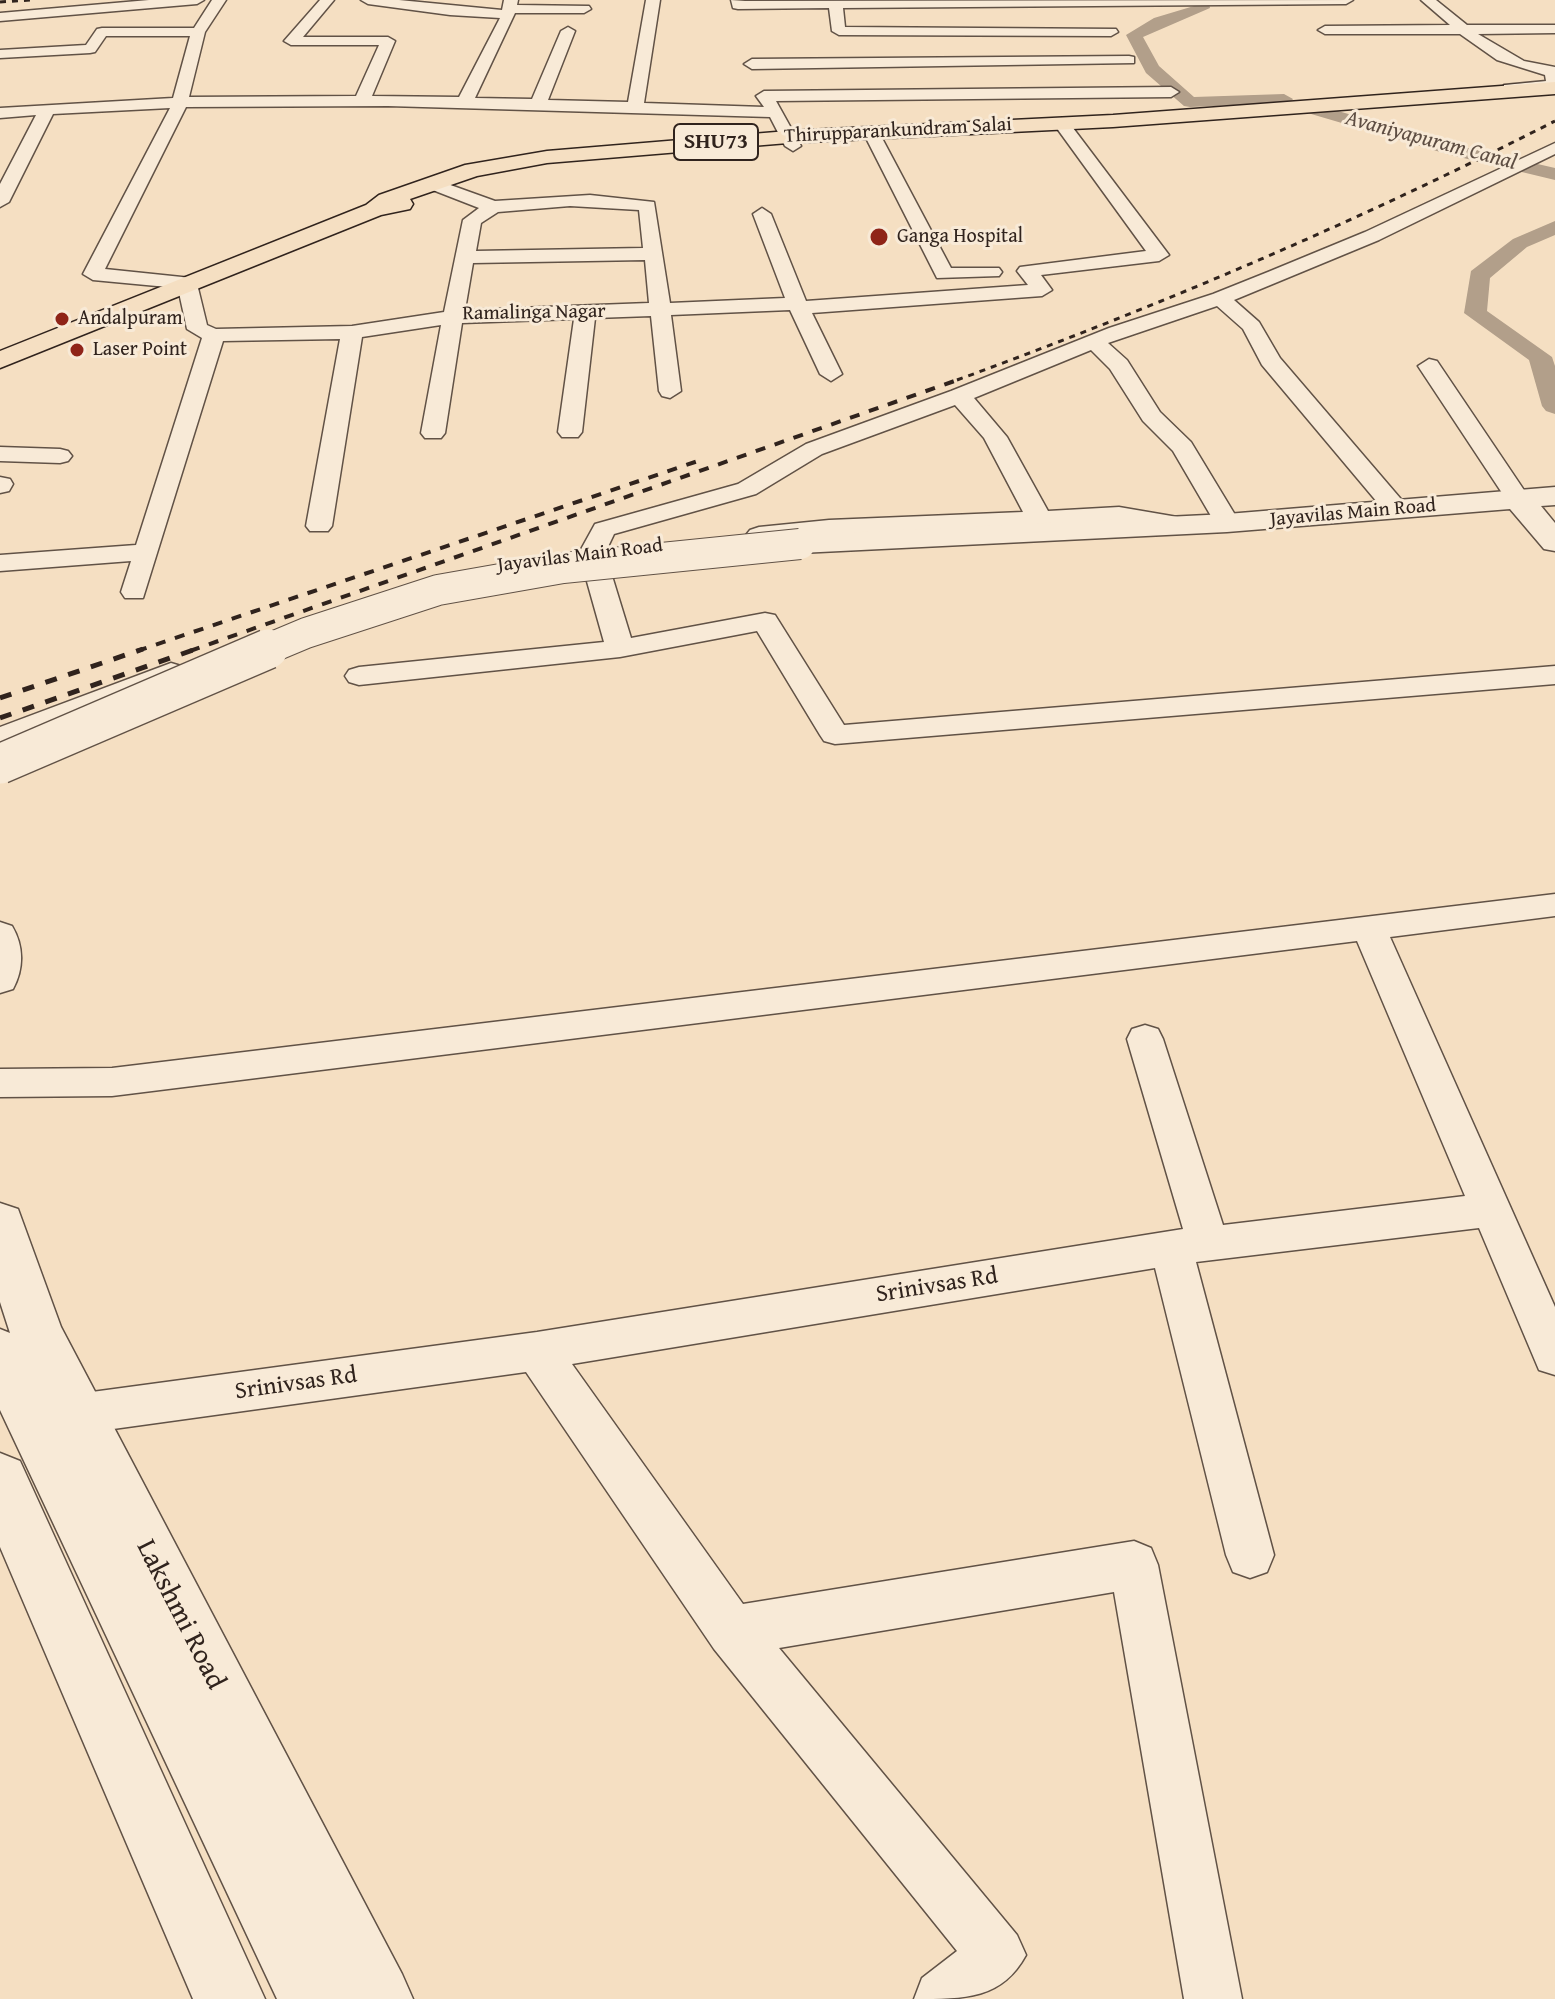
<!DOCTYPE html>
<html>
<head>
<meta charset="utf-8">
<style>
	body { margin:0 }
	canvas { display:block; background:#f5dfc2 }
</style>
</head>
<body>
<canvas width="1555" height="1999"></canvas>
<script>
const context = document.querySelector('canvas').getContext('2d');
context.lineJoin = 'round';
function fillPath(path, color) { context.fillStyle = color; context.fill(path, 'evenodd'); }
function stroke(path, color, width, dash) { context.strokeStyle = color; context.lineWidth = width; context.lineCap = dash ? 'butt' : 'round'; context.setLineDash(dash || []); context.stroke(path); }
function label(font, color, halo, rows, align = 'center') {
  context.font = font + ' "Gentium Book Plus",serif'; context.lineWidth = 6; context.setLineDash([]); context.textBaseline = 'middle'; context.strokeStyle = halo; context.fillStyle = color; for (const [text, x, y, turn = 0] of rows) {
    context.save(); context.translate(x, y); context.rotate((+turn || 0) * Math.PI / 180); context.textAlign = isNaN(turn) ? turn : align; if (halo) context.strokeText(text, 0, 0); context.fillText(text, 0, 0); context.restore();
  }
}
fillPath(new Path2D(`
	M 1192,0 L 1208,0 L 1210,8 L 1143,37 L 1159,66 L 1194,97 L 1284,94 L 1293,99 L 1290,103 L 1190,107 L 1184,106 L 1146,73 L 1126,35 L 1154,18 L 1194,6 Z
	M 1307,102 L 1459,146 L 1555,168 L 1555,180 L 1447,154 L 1301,111 L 1298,107 Z
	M 1555,221 L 1555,235 L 1527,247 L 1490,278 L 1487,311 L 1552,357 L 1555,366 L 1555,414 L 1546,411 L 1542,406 L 1529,360 L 1464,313 L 1471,271 L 1513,239 Z`), '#b29f8a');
const minor = new Path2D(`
	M 149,0 L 204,0 L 197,4 L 0,21 L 0,13 Z
	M 212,0 L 226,0 L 205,32 L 189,97 L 356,96 L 379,45 L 291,45 L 284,41 L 320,0 L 334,0 L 303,37 L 388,37 L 395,41 L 372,96 L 459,97 L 500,18 L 450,15 L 368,4 L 361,0 L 399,0 L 502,10 L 504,0 L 518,0 L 517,5 L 589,6 L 591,9 L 584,13 L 515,13 L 475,98 L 532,99 L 561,31 L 568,27 L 575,31 L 548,100 L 628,102 L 646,0 L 660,0 L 644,103 L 764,107 L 756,96 L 764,91 L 1171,87 L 1179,92 L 1171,97 L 776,101 L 801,146 L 793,151 L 785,146 L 770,117 L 388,106 L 186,107 L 105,269 L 201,279 L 204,283 L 198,288 L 207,325 L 216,329 L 352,326 L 444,312 L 463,220 L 479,208 L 425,187 L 422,183 L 431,178 L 495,201 L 590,195 L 654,202 L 670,303 L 785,298 L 753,214 L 762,208 L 771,214 L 806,301 L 1028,285 L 1017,271 L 1020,267 L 1146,251 L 1056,127 L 1064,122 L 1070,124 L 1169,255 L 1159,261 L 1041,275 L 1052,290 L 1042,296 L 812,313 L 842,374 L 831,381 L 820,374 L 790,310 L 671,315 L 681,391 L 670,398 L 662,396 L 659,391 L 651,316 L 595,318 L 582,432 L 578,437 L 562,437 L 558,432 L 574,319 L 462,323 L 445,433 L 441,438 L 425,438 L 421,433 L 441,325 L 362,337 L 332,526 L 328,531 L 310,531 L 306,526 L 340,339 L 223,341 L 143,598 L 125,598 L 121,592 L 131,561 L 0,571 L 0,555 L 136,545 L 202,338 L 187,329 L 178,288 L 93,280 L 83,274 L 170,108 L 53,114 L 9,202 L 0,207 L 0,184 L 36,115 L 0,118 L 0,108 L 173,98 L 190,36 L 106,36 L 95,52 L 90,53 L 0,58 L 0,50 L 86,45 L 97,29 L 102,28 L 194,28 ZM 570,206 L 639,210 L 643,248 L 476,251 L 481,223 L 498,212 ZM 645,260 L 649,303 L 465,310 L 473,263 Z
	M 731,0 L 745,1 L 1353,0 L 1346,4 L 843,8 L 845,27 L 1116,29 L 1118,32 L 1111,36 L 839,35 L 832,31 L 829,8 L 738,9 L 733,8 Z
	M 1421,0 L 1436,0 L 1467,25 L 1555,25 L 1555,33 L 1478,34 L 1524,61 L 1555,67 L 1555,90 L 1504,91 L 1504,85 L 1546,81 L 1545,75 L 1497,60 L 1460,34 L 1325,34 L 1318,30 L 1325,26 L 1450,25 Z
	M 1129,56 L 1134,57 L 1134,63 L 752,69 L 744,64 L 752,59 Z
	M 875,135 L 883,140 L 951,268 L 999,268 L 1002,272 L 999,276 L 937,278 L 867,140 Z
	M 1555,143 L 1555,154 L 1379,240 L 1234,300 L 1259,322 L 1280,358 L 1406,505 L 1410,510 L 1406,515 L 1388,515 L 1262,365 L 1243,329 L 1217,306 L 1108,343 L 1127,360 L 1160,412 L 1191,442 L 1240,523 L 1236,528 L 1218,528 L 1173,451 L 1143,421 L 1110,369 L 1091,350 L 974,398 L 1007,437 L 1048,511 L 1119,507 L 1195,520 L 1199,525 L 1195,530 L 1186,533 L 1119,523 L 829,536 L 759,543 L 750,540 L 746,535 L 750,530 L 759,527 L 829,520 L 1023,512 L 984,438 L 955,405 L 822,454 L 756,494 L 614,534 L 605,553 L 631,638 L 765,613 L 775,615 L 844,725 L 1555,666 L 1555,684 L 835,744 L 824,741 L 820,735 L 757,631 L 620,657 L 359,685 L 349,682 L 345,676 L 349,670 L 359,667 L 604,642 L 579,553 L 595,524 L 738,484 L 806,444 L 951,391 L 1109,328 L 1213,294 L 1268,272 L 1365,232 Z
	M 1429,359 L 1437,361 L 1530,499 L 1527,504 L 1509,504 L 1506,499 L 1418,366 Z
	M 0,447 L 60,449 L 68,451 L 72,456 L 68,461 L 60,463 L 0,461 Z
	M 0,477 L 10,479 L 13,484 L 9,491 L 0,493 Z
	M 171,663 L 181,666 L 185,672 L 181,678 L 0,746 L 0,727 Z
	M 1555,894 L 1555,916 L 1390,937 L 1555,1307 L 1555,1375 L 1539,1370 L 1479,1228 L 1196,1262 L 1274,1555 L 1267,1572 L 1250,1578 L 1233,1572 L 1226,1555 L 1155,1268 L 572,1364 L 743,1604 L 1134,1541 L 1151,1548 L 1158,1565 L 1242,1999 L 1184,1999 L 1114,1592 L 779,1648 L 1017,1935 L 1026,1955 C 1002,1999 966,1999 914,1999 L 922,1978 L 957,1951 L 714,1649 L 526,1372 L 77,1434 L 61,1428 L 54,1414 L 61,1400 L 77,1394 L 537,1332 L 1183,1229 L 1127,1039 L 1132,1029 L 1145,1025 L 1158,1029 L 1163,1039 L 1223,1225 L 1465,1196 L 1357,941 L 112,1096 L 0,1097 L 0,1069 L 112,1068 Z
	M 0,922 L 12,926 C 24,946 24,969 13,989 L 0,993 Z`);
const tertiary = new Path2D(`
	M 1555,487 L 1555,505 L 1541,506 L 1555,523 L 1555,551 L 1544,549 L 1510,509 L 1227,532 L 800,553 L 789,551 L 784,544 L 789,537 L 800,535 L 1227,514 Z
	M 0,1203 L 18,1209 L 61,1327 L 402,1974 L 413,1999 L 277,1999 L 0,1410 L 0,1329 L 10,1333 L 0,1302 Z
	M 0,1453 L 20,1461 L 265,1999 L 193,1999 L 0,1547 Z`);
const primary = new Path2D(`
	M 1555,82 L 1555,94 L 1113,127 L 788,143 L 547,163 L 477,176 L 410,199 L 413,204 L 410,209 L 381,215 L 0,368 L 0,351 L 366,205 L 379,195 L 465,165 L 547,151 L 788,131 L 1113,115 Z`);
stroke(minor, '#615246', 3);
stroke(tertiary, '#615246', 3);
stroke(primary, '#30231d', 3);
fillPath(minor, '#f8ead7');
fillPath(tertiary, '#f8ead7');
fillPath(primary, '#f5dfc2');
stroke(new Path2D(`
	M 0,2 L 30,0
	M 957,380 C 1162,305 1361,220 1555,121`), '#30231d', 3, [6, 6]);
stroke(new Path2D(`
	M 137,651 L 701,460
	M 190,651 L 963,378`), '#30231d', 4, [10, 10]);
stroke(new Path2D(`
	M 0,698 L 143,649
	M 0,718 L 196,649`), '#30231d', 5, [12, 12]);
const tertiaryBridgeFar1 = new Path2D(`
	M 263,651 L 306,633 L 438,590 L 563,568 L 800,544`);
const tertiaryBridge = new Path2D(`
	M 0,764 L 268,649`);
stroke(tertiaryBridgeFar1, '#615246', 32, []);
stroke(tertiaryBridge, '#615246', 42, []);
stroke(tertiaryBridgeFar1, '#f8ead7', 30);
stroke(tertiaryBridge, '#f8ead7', 39);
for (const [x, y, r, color] of [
	[879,237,10,"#8f2418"],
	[62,319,8,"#8f2418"],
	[77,350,8,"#8f2418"]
]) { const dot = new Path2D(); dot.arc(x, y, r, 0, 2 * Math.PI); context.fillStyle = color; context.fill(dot); stroke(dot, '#f8ead7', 3); }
label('20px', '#30231d', '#f8ead7', [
	["Thirupparankundram Salai",898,131,-3],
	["Ramalinga Nagar",534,313,-1],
	["Jayavilas Main Road",1353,513,-5],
	["Jayavilas Main Road",580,556,-7]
]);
label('20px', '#30231d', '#f8ead7', [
	["Ganga Hospital",897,237],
	["Andalpuram",78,319],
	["Laser Point",93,350]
], 'left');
label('italic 22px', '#5e4e43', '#f8ead7', [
	["Avaniyapuram Canal",1431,141,15]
]);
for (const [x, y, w] of [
	[716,142,84]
]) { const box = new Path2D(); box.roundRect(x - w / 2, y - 18, w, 36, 6); context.fillStyle = '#f8ead7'; context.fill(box); stroke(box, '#30231d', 2); }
label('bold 22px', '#30231d', null, [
	["SHU73",716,142]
]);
label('24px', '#30231d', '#f8ead7', [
	["Srinivsas Rd",937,1286,-9],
	["Srinivsas Rd",296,1384,-8]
]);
label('28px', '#30231d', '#f8ead7', [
	["Lakshmi Road",180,1615,63]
]);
</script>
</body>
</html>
